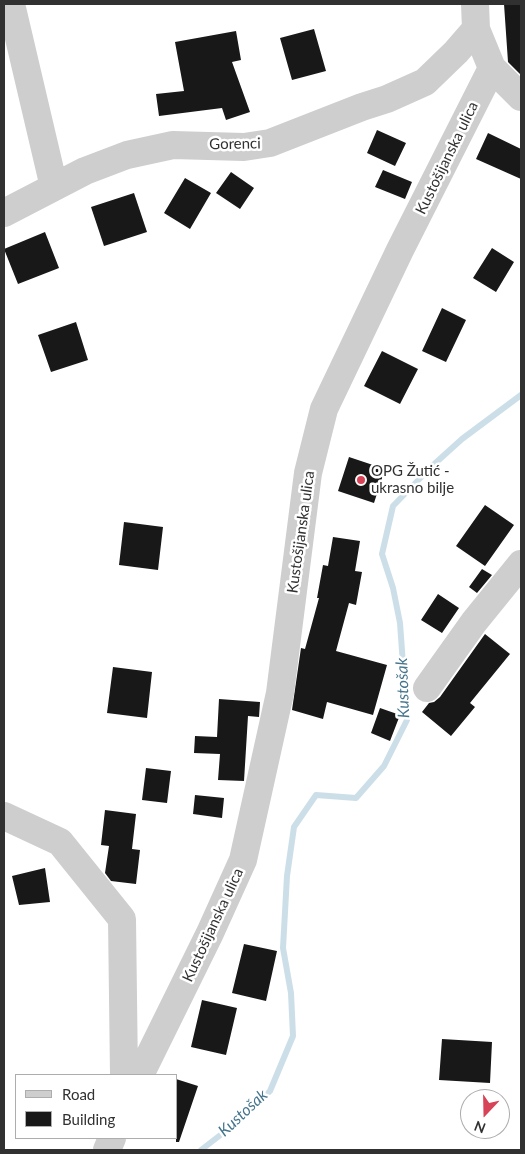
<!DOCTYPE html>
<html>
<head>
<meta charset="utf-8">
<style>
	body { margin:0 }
	#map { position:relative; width:525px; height:1154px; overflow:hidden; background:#fff; font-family:Lato,sans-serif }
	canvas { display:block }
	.frame { position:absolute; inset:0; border:5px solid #313131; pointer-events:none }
	.legend { position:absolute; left:15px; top:1074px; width:162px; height:65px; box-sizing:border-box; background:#fff; border:1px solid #adadad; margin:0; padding:6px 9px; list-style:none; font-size:15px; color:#313131 }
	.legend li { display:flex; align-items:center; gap:10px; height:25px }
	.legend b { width:25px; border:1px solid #adadad }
	.north { position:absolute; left:460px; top:1089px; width:50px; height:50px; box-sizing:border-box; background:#fff; border:1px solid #adadad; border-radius:50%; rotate:201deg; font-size:14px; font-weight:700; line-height:20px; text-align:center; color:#313131 }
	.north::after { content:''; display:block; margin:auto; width:18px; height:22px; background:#d74457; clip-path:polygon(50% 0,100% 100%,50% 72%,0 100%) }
</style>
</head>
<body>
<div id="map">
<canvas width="525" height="1154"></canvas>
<div class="frame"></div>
<ul class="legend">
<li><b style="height:6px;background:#cecece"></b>Road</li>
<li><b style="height:14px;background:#181818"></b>Building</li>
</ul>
<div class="north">N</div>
</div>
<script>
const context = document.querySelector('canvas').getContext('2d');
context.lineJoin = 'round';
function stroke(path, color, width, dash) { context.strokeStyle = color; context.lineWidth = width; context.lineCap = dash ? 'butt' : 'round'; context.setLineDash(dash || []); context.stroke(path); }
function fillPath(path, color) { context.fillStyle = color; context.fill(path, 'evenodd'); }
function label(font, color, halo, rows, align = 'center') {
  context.font = font + ' Lato,sans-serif'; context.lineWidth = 5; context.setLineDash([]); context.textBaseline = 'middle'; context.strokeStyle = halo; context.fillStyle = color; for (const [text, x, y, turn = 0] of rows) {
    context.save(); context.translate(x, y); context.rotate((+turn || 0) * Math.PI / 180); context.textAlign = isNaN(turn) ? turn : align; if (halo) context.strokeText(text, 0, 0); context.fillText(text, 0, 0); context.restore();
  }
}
stroke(new Path2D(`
	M 201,1150 L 245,1116 L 270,1091 L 293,1036 L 291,993 L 283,948 L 287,876 L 294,827 L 316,795 L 356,798 L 384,766 L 407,720 L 400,623 L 393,588 L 382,554 L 393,506 L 431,467 L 462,439 L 521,395`), '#ccdfe8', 6);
fillPath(new Path2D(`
	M 504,4 L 521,4 L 521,75 L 508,62 Z
	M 314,29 L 326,71 L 292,80 L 280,38 Z
	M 236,31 L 241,60 L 232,62 L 250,112 L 226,120 L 222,108 L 159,116 L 156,94 L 184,91 L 175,42 Z
	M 377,130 L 406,143 L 395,166 L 367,153 Z
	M 488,133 L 521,149 L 521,179 L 476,159 Z
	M 383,170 L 412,182 L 405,199 L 375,187 Z
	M 231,172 L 254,188 L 240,209 L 216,193 Z
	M 185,178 L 211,193 L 190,229 L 164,213 Z
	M 134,193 L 147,232 L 104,246 L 91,207 Z
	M 45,232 L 59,268 L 18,284 L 4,249 Z
	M 492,248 L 514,262 L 496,292 L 473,278 Z
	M 442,308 L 466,320 L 446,362 L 422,351 Z
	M 76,322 L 88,360 L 51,372 L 38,335 Z
	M 382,351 L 418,369 L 400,404 L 364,386 Z
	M 349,457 L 385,469 L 374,503 L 338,491 Z
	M 485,505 L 514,525 L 485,566 L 456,546 Z
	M 124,522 L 163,527 L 158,570 L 119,565 Z
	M 333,537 L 360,541 L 355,571 L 362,572 L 356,605 L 349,603 L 336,651 L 387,665 L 373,715 L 327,702 L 323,719 L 292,710 L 301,648 L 305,649 L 319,598 L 317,598 L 323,565 L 328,566 Z
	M 482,569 L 492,575 L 477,593 L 469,587 Z
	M 438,594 L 459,608 L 442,633 L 421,620 Z
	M 485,634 L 510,654 L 470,703 L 475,707 L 451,736 L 422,712 L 429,703 L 434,702 L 440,697 Z
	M 113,667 L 152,672 L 147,718 L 107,713 Z
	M 219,699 L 260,702 L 259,717 L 248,716 L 244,781 L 218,780 L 220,754 L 194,753 L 195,736 L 217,737 Z
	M 380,708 L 400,715 L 390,741 L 371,733 Z
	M 146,768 L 171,771 L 167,803 L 142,800 Z
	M 195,795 L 224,798 L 222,818 L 193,814 Z
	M 105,810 L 136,814 L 132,849 L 140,850 L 136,884 L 111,881 L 105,873 L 109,846 L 101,845 Z
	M 45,868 L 50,902 L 19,905 L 12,876 Z
	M 244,944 L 277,951 L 266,1001 L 232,993 Z
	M 202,1000 L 237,1008 L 226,1055 L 191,1047 Z
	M 442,1039 L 492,1042 L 490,1083 L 439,1080 Z
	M 176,1079 L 198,1086 L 179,1142 L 176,1142 Z`), '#181818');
stroke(new Path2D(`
	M 11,4 L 54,187
	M 475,4 L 476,29 L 492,68 L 521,97
	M 4,213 L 85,171 L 127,155 L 173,145 L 244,147 L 270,143 L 362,107 L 387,99 L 425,82 L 456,52 L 476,29
	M 427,688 L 474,622 L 521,564
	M 4,816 L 60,842 L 122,919 L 124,1075
	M 140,1075 L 210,933 L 243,860 L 280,693 L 308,473 L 324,409 L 400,250 L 492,68
	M 107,1150 L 112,1138`), '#cecece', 28);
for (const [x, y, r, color] of [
	[361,480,5,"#d74457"]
]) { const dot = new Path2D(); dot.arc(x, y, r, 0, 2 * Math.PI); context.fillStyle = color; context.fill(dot); stroke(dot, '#fff', 2); }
label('15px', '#313131', '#fff', [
	["Gorenci",235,144,-1],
	["Kustošijanska ulica",447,158,-64],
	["Kustošijanska ulica",301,532,-82],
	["Kustošijanska ulica",213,925,-65]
]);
label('15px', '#313131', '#fff', [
	["OPG Žutić -",371,471],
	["ukrasno bilje",371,488]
], 'left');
label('italic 16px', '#45758d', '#fff', [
	["Kustošak",403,688,-92],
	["Kustošak",243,1113,-43]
]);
</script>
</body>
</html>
